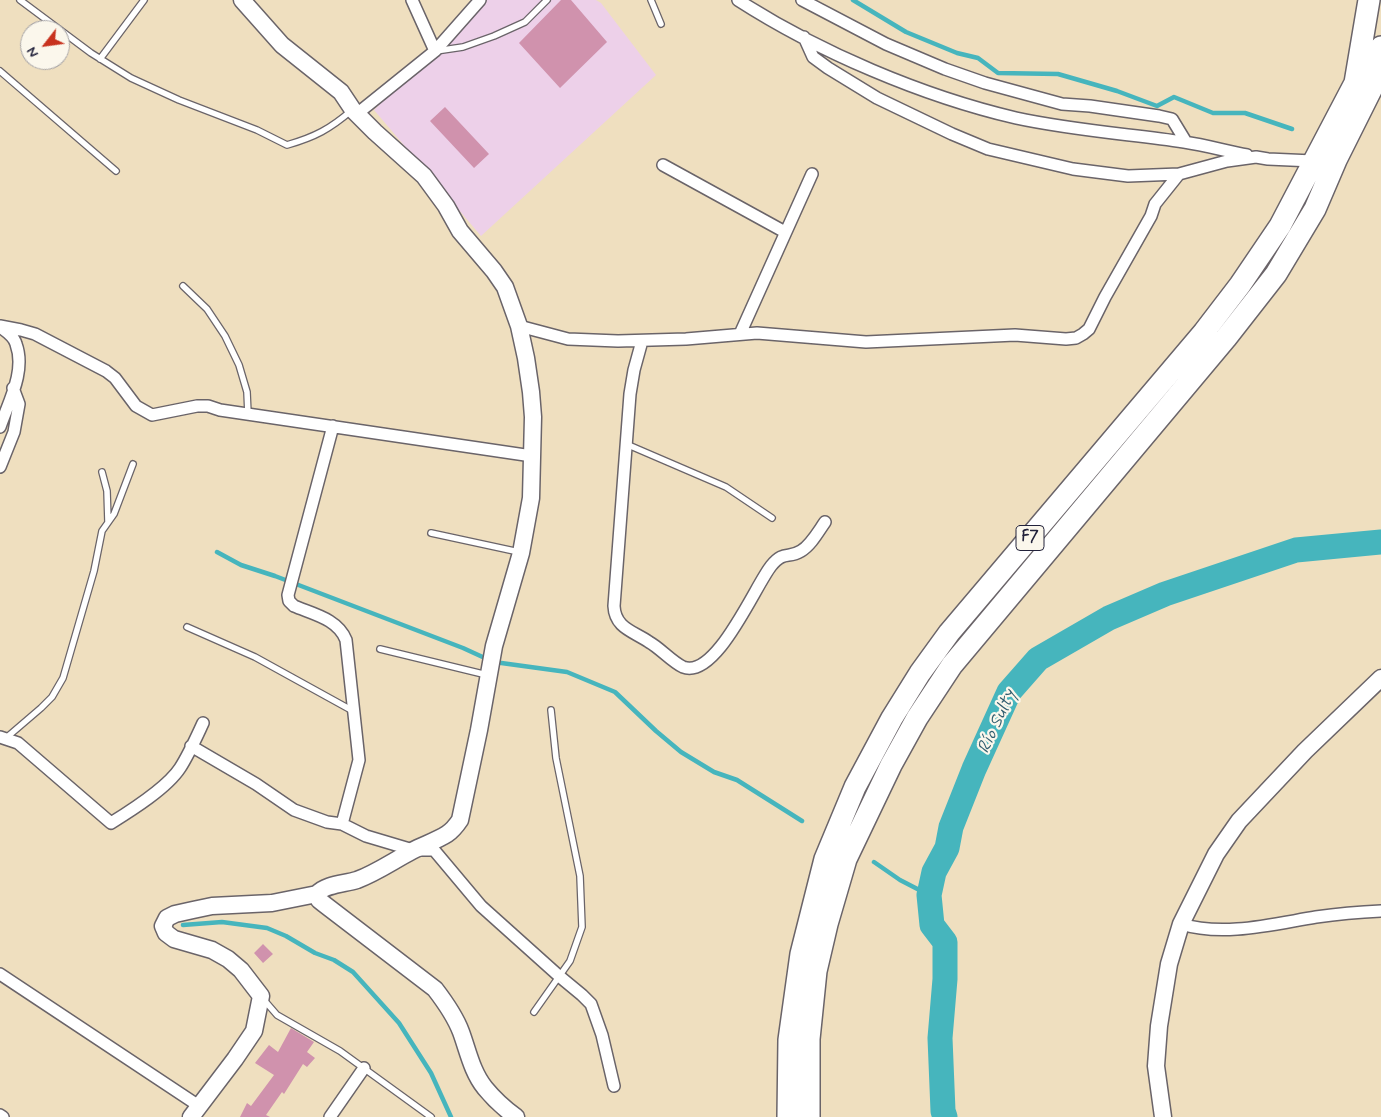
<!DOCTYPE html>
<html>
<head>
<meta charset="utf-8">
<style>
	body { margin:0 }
	#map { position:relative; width:1381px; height:1117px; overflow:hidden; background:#efdfbf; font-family:Mynerve,sans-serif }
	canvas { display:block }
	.north { position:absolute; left:20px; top:20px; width:50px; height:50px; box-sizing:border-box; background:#fbf7ec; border:1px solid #a4a2a5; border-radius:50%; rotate:240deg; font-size:14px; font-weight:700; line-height:20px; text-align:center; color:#22223b }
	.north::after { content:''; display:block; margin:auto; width:18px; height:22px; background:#c8321e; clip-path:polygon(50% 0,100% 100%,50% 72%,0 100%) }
</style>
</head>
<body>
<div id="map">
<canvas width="1381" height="1117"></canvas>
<div class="north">N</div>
</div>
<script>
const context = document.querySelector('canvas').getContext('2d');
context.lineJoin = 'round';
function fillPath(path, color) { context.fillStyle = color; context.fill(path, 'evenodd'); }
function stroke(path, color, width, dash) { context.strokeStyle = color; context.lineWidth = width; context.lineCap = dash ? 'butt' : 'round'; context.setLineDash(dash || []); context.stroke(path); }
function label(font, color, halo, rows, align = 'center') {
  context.font = font + ' Mynerve,sans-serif'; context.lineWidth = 4.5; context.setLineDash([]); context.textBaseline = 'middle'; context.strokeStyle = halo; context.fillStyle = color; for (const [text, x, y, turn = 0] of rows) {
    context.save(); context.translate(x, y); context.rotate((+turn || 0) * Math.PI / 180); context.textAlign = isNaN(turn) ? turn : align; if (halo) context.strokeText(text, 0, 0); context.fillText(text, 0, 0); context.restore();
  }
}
fillPath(new Path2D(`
	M 483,0 L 596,0 L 601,3 L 656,75 L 481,236 L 374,110 Z`), '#edd0e9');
stroke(new Path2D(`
	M 853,0 L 906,32 L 957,53 L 978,58 L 998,73 L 1058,74 L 1117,91 L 1157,106 L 1174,97 L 1213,113 L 1245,113 L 1292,129
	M 217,552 L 241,565 L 275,576 L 463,648 L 487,659
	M 494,662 L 567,672 L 615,692 L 656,731 L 681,752 L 714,772 L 737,780 L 802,821
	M 874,862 L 900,880 L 929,895
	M 183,925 L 222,922 L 267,928 L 286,936 L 315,953 L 334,960 L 353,972 L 399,1023 L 431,1073 L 451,1117`), '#46b5bd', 4.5);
stroke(new Path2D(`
	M 945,1117 L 943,1111 L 940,1038 L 945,979 L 945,942 L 932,925 L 929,895 L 934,872 L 947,848 L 951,827 L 974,769 L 1009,692 L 1038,659 L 1109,618 L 1165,594 L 1296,550 L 1381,542`), '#46b5bd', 25);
fillPath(new Path2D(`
	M 561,0 L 571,0 L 607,42 L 560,88 L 519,43 Z
	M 445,107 L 489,154 L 474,168 L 430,121 Z
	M 263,944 L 273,954 L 263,963 L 254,953 Z
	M 291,1028 L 314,1042 L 307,1052 L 315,1058 L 307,1067 L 303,1064 L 284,1094 L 282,1092 L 266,1115 L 270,1117 L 240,1117 L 247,1103 L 251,1106 L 274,1075 L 255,1063 L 269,1045 L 278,1052 Z`), '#d092ad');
const lane = new Path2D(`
	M 20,0 L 91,53 L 131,78 L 179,100 L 257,130 L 287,145 C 315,137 330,129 352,110
	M 651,0 L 661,24
	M 436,51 L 463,47 L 494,36 L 525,22 L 547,0
	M 100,59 L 144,0
	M 0,71 L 116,171
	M 183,286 L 207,309 L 225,336 L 239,365 L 247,392 L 248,414
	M 626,444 L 726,487 L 772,518
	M 102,472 L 107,491 L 108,522
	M 431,533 L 519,552
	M 187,627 L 255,657 L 353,711
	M 380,649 L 487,675
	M 6,738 L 41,708 L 52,697 L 63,678 L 94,571 L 102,531 L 114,514 L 133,464
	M 264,1000 L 277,1015 L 340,1051 L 431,1117
	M 534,1012 L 570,961 L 582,927 L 580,876 L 556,758 L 551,710`);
const street = new Path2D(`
	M 412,0 L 435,51
	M 738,0 C 819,52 922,96 1016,118 C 1071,130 1128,134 1184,142 C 1205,145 1226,151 1247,155
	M 802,0 L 886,44 L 945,69 L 985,83 L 1062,104 L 1090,106 L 1159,116 L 1172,119 L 1186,142
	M 804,37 L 813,57 L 828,68 L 877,98 L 952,134 L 988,149 L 1073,169 L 1128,176 L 1179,174 L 1227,161 L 1256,157 L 1268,159 L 1313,161
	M 358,113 L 435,51 L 480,0
	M 663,165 L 785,232
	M 0,326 L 21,330 L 35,334 L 106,371 L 115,378 L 136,406 L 152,415 L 197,406 L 208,406 L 220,410 L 532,456
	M 519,326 L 568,339 L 618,341 L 686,339 L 757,333 L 866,342 L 1015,335 L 1066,339 L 1076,338 L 1083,334 L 1089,329 L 1105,297 L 1151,216 L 1155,204 L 1179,174
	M 0,327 C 6,331 14,336 16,344 C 26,371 9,401 0,427
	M 740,334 L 812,174
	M 642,341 L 634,370 L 630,394 L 614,606 C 615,628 633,631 649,642 C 660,648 672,662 683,667 C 716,680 755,586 771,566 C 784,550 788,559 801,551 C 811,545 818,532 825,522
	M 333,426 L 288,595 L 289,601 L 294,606 C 313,614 338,619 346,640 L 359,760 L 342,824
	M 0,467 L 14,432 L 19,404 L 13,388
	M 0,737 L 18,743 L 111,823 C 132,810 167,788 180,768 C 189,754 196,738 203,723
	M 191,746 L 256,784 L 294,810 L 327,822 L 342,824 L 366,836 L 413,850 L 434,850 L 481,906 L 559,976 L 582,995 L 591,1004 L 602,1035 L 614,1086
	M 1181,924 C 1224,937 1273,924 1316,917 C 1337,914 1359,912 1381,911
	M 0,974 L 199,1106
	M 0,1115 L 3,1117
	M 330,1117 L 364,1068`);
const secondary = new Path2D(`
	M 242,0 L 282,45 L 341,92 L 353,110 L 375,132 L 424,176 L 446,206 L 460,231 L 494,271 L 505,287 L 519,326 L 526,358 L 531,392 L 533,417 L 531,498 L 521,553 L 494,646 L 479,730 L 460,820 C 456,826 453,830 447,834 C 436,841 423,845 412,851 C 393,861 376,873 357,880 C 344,884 326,884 317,894
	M 317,894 L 319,900 L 324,904 L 435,989 C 445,1002 455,1016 461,1032 C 468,1051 472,1072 485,1088 C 494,1099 505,1109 516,1117
	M 191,1117 L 235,1059 L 254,1031 L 261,996 L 241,970 L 228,959 L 212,950 L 174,939 L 166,933 L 163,926 L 167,918 L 175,914 L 193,910 L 212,906 L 272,903 L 317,894
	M 1163,1117 L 1156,1066 L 1159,1026 L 1169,964 L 1181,924 L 1216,854 L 1239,821 L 1305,751 L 1381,678`);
const highway = new Path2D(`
	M 788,1117 L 789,1040 L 801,954 L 825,859 L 855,787 L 892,718 L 920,673 L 949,633 L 1204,332 L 1240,285 L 1280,226 L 1355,83 L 1369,0
	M 809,1117 L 809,1039 L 816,971 L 827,924 L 846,859 L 891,765 L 917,718 L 952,665 L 1226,338 L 1276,274 L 1315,209 L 1336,160 L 1374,84 L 1381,47`);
stroke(lane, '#6a6469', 8);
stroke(street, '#6a6469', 14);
stroke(secondary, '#6a6469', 19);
stroke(highway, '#6a6469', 24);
stroke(lane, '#fff', 5.5);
stroke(street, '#fff', 11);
stroke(secondary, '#fff', 16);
stroke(highway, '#fff', 21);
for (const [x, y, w] of [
	[1030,538,28]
]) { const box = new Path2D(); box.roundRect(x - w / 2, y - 12.5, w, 25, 4); context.fillStyle = '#fbf7ec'; context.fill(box); stroke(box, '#22223b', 1); }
label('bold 15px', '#22223b', null, [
	["F7",1030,538]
]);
label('italic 18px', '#305d6f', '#fbf7ec', [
	["Río Sulty",998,722,-65]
]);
</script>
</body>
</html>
